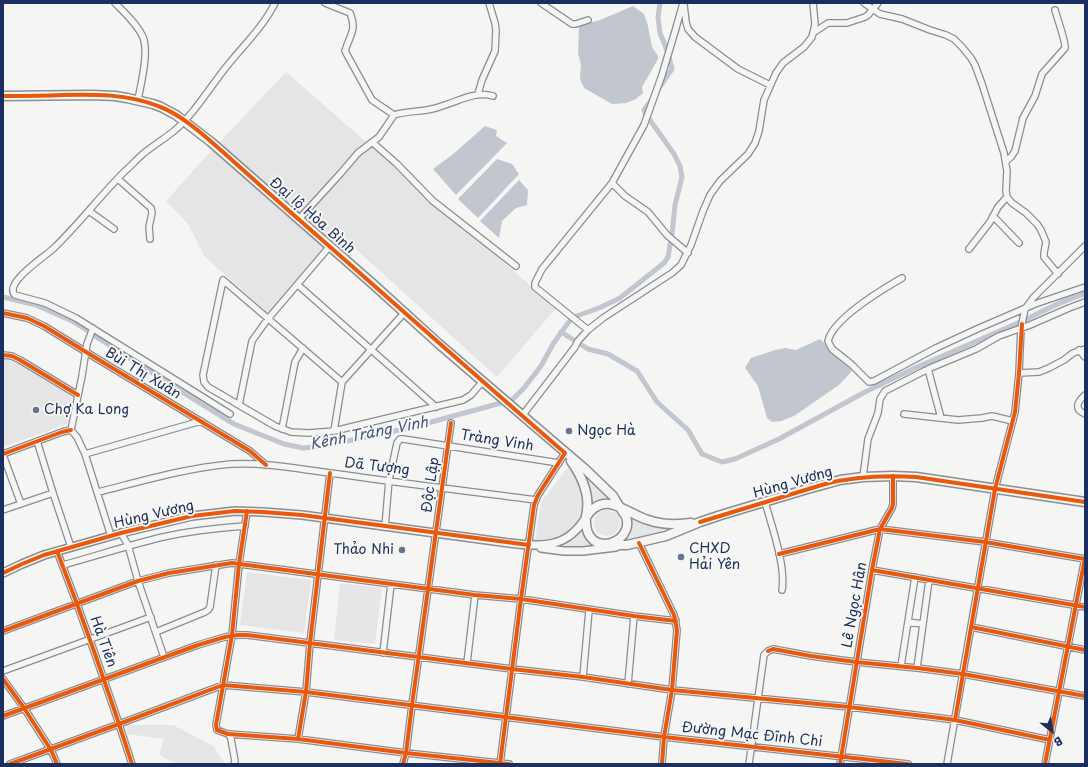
<!DOCTYPE html>
<html>
<head>
<meta charset="utf-8">
<style>
	body { margin:0 }
	#map { position:relative; width:1088px; height:767px; overflow:hidden; background:#f5f5f3; font-family:"Playpen Sans",sans-serif }
	canvas { display:block }
	.frame { position:absolute; inset:0; border:4px solid #1b2f5e; pointer-events:none }
	.north { position:absolute; left:1032px; top:711px; width:40px; height:40px; -webkit-text-stroke:3px #f6f6f2; paint-order:stroke; rotate:150deg; font-size:11px; font-weight:700; line-height:16px; text-align:center; color:#1b2f5e }
	.north::after { content:''; display:block; margin:auto; width:14px; height:18px; background:#1b2f5e; clip-path:polygon(50% 0,100% 100%,50% 72%,0 100%) }
</style>
</head>
<body>
<div id="map">
<canvas width="1088" height="767"></canvas>
<div class="frame"></div>
<div class="north">B</div>
</div>
<script>
const context = document.querySelector('canvas').getContext('2d');
context.lineJoin = 'round';
function fillPath(path, color) { context.fillStyle = color; context.fill(path, 'evenodd'); }
function stroke(path, color, width, dash) { context.strokeStyle = color; context.lineWidth = width; context.lineCap = dash ? 'butt' : 'round'; context.setLineDash(dash || []); context.stroke(path); }
function label(font, color, halo, rows, align = 'center') {
  context.font = font + ' "Playpen Sans",sans-serif'; context.lineWidth = 4; context.setLineDash([]); context.textBaseline = 'middle'; context.strokeStyle = halo; context.fillStyle = color; for (const [text, x, y, turn = 0] of rows) {
    context.save(); context.translate(x, y); context.rotate((+turn || 0) * Math.PI / 180); context.textAlign = isNaN(turn) ? turn : align; if (halo) context.strokeText(text, 0, 0); context.fillText(text, 0, 0); context.restore();
  }
}
fillPath(new Path2D(`
	M 286,72 L 556,308 L 497,377 L 338,233 L 269,314 L 205,257 L 188,224 L 166,201 L 200,163 Z
	M 3,358 L 11,358 L 25,365 L 72,397 L 67,424 L 3,447 Z
	M 247,572 L 311,580 L 304,633 L 240,625 Z
	M 126,725 L 173,725 L 213,746 L 225,764 L 175,764 L 159,754 L 164,739 L 127,734 Z`), '#e5e5e6');
fillPath(new Path2D(`
	M 569,466 C 598,499 580,544 535,540 L 541,502 Z
	M 582,471 L 612,499 L 605,500 L 591,505 Z
	M594 523a13 13 0 1 1 26 0a13 13 0 1 1-26 0Z
	M 630,516 L 675,528 L 674,530 L 624,543 L 628,535 Z
	M 584,528 L 598,546 L 594,547 L 567,548 L 557,547 L 567,541 Z
	M 340,583 L 382,588 L 375,644 L 334,640 Z`), '#e4e6e7');
fillPath(new Path2D(`
	M 633,6 L 644,14 L 648,26 L 652,47 L 658,56 L 658,59 L 642,87 L 643,93 L 636,99 L 626,103 L 612,104 L 584,88 L 580,79 L 581,65 L 578,53 L 579,26 L 600,20 Z
	M 485,126 L 497,130 L 496,136 L 507,143 L 456,195 L 433,169 L 452,155 Z
	M 497,159 L 512,164 L 519,174 L 478,218 L 458,199 Z
	M 519,180 L 528,190 L 527,205 L 516,208 L 502,221 L 499,238 L 480,221 Z
	M 820,339 L 852,371 L 839,385 L 794,416 L 781,421 L 772,422 L 767,418 L 758,386 L 745,368 L 751,358 L 775,350 L 785,348 L 796,350 Z`), '#c1c6cf');
stroke(new Path2D(`
	M 657,91 L 672,69 L 668,53 L 660,33 L 658,17 L 660,3
	M 3,297 L 36,305 L 72,321 L 88,331
	M 561,332 L 588,349 L 608,354 L 637,371 L 657,402 L 688,430 L 702,454 L 722,462 L 735,459 L 779,439 L 865,392 L 915,368 L 1027,319 C 1045,310 1065,299 1085,294
	M 95,336 L 182,392 L 234,424 L 284,444 L 303,448 L 324,446 L 413,427 L 501,403
	M 512,400 L 524,388 L 541,366 L 553,344 L 568,323 L 574,317 L 599,308 L 620,298 L 664,263 L 668,257 L 672,234 L 675,205 L 682,177 L 680,166 L 674,154 L 645,113 L 644,110 L 653,98`), '#c1c6cf', 5);
const minor = new Path2D(`
	M 115,3 C 125,13 137,24 143,37 C 149,53 141,83 138,100
	M 325,3 L 350,13 C 357,31 350,34 345,51 L 372,100 L 394,115
	M 541,3 L 572,24 L 576,24 L 588,20
	M 864,3 L 880,14 L 902,19 L 930,30 L 946,35 L 954,39 L 962,47 L 971,58 L 975,65 L 982,84 L 1004,153 L 1007,171 L 1006,191 L 1007,197 L 1012,203 L 1026,213 L 1037,224 L 1041,230 L 1046,242 L 1044,253 L 1044,257 L 1058,274
	M 684,5 L 686,22 L 688,29 L 695,37 L 738,69 L 770,85
	M 813,33 L 828,23 L 847,23 L 865,17 L 868,15 L 878,3
	M 478,94 L 482,80 L 495,51 L 496,30 L 495,23 L 489,3
	M 372,142 L 397,164 L 433,201 L 516,266
	M 1006,161 L 1011,157 L 1015,151 L 1023,118 L 1035,96 L 1042,74 L 1065,48 C 1066,42 1057,18 1055,10
	M 118,179 L 151,208 L 152,213 L 149,227 L 150,239
	M 612,183 L 625,196 L 648,212 L 667,235 L 688,253
	M 89,211 L 114,229
	M 993,216 L 1019,243
	M 299,219 L 340,174 L 358,153 L 379,137 L 394,115 C 406,111 415,112 427,110 C 433,109 440,107 445,105 C 461,100 476,91 493,96
	M 969,249 L 990,222 L 998,207 L 1007,197
	M 902,278 C 883,289 833,319 828,341 L 832,349 L 851,364 L 869,382 L 874,381 L 936,348 L 977,329 L 1035,304 L 1085,287
	M 298,285 L 436,407
	M 3,313 L 27,318 L 44,326 L 86,352 L 250,451 L 266,465
	M 588,330 L 535,287 L 535,283 L 542,269 L 612,183 L 644,125 L 662,75 L 676,28 L 683,3
	M 1079,350 L 1085,357
	M 3,355 L 12,356 L 20,360 L 78,395
	M 928,369 L 941,418
	M 1019,373 L 1039,372 L 1049,368 L 1064,360 L 1073,353 L 1085,349
	M 342,382 L 223,280 L 203,375 L 204,382 L 208,387 L 275,426 L 291,432 L 309,433 L 334,431 L 463,400 L 471,395 L 483,381
	M 1085,395 C 1078,401 1073,409 1085,414
	M 239,405 L 252,341 L 267,320 L 330,246
	M 230,414 L 76,318 L 45,303 L 15,295 C 3,283 46,256 54,248 C 79,224 100,196 124,172 C 131,166 137,159 144,153 C 154,145 164,139 174,131 C 195,113 210,87 227,66 C 244,45 263,27 275,3
	M 904,414 L 958,420 L 982,418 L 992,416 L 1013,421
	M 522,416 L 575,347 L 578,341 L 588,330 L 603,318 L 672,273 L 681,265 L 691,245 L 703,211 L 710,195 L 720,181 L 748,154 L 755,143 L 759,131 L 764,100 L 776,73 L 783,63 L 804,47 L 812,37 L 814,29 L 815,24 L 813,3
	M 282,429 L 295,362 L 303,348
	M 71,430 L 77,437 L 85,454 L 111,536
	M 71,430 L 82,376 L 87,344 L 93,328
	M 334,431 L 342,382 L 405,312
	M 37,441 L 53,493 L 71,547
	M 3,454 L 62,432 L 71,430
	M 85,454 L 201,421
	M 3,455 L 21,504
	M 863,477 L 868,439 L 878,413 L 880,399 L 885,391 L 928,369 L 976,349 L 999,336 L 1030,325 L 1069,308 L 1085,302
	M 98,492 C 142,481 186,468 231,464 C 265,462 298,469 331,473 C 399,483 467,491 536,500
	M 765,502 C 772,527 786,566 782,590
	M 3,510 L 53,493
	M 247,511 L 239,564 L 232,635 L 216,725 L 217,730 L 228,734 L 298,739 L 406,753 L 509,764
	M 385,527 L 389,480 L 397,443 L 400,439 L 403,439 L 559,463
	M 121,533 L 128,545 L 138,581 L 164,657
	M 639,543 L 674,615 L 677,630 L 672,690 L 664,737 L 662,764
	M 57,551 C 84,621 109,692 132,764
	M 779,554 L 880,529 L 985,542 L 1085,559
	M 63,565 C 96,556 129,545 163,537 C 190,531 218,528 245,526
	M 872,570 L 1085,607
	M 908,622 L 923,624
	M 971,627 L 1085,650
	M 3,631 L 138,581 L 169,573 L 232,563 L 475,595 L 521,599 L 634,616 L 676,621
	M 156,632 L 205,612 L 208,610 L 210,607 L 216,565
	M 383,653 L 391,584
	M 467,663 L 475,595
	M 901,666 L 915,577
	M 917,668 L 929,580
	M 3,671 L 151,617
	M 583,677 L 589,610
	M 3,679 L 24,708 L 51,750 L 57,764
	M 628,684 L 634,616
	M 3,716 L 198,645 L 225,637 L 238,635 L 247,635 L 512,669 L 583,677 L 672,690 L 849,707 L 940,718 L 955,720 L 1050,740
	M 229,734 L 231,739 L 235,761 L 234,764
	M 298,739 L 306,692 L 310,643 L 330,473
	M 10,764 L 119,724 L 223,685 L 306,692 L 664,737 L 908,764
	M 403,764 L 406,753 L 412,705 L 451,423
	M 500,764 L 521,599 L 534,505 L 538,495 L 565,453
	M 749,764 L 764,655 L 768,651 L 773,649 L 811,656 L 856,662 L 917,668 L 963,674 L 1085,696
	M 840,764 L 872,570 L 880,529 L 892,508 L 893,504 L 893,476
	M 947,764 L 995,489 L 1015,412 L 1019,373 L 1021,328 L 1025,309 L 1033,298 L 1085,246
	M 1045,764 L 1085,558`);
const major = new Path2D(`
	M 541,548 L 564,551 L 583,551 L 616,547
	M 3,573 L 22,564 L 44,555 L 121,533 L 192,516 L 235,511 L 263,512 L 302,515 L 509,543 C 541,547 567,549 586,517`);
const highway = new Path2D(`
	M 3,96 L 92,95 L 115,96 L 127,98 L 153,104 L 161,107 L 176,115 L 211,142 L 374,285 L 439,344 L 585,469 L 613,496 L 624,514
	M 571,461 C 583,478 591,496 586,516
	M 622,510 C 645,540 583,565 586,517 C 605,489 625,513 648,520 C 663,525 677,525 691,523
	M 605,544 L 613,545 L 627,545 L 666,536 L 700,522 L 721,515 L 804,490 L 840,480 L 863,477 L 893,476 L 916,477 L 1085,502`);
stroke(minor, '#898d95', 8);
stroke(major, '#898d95', 10);
stroke(highway, '#898d95', 11);
stroke(minor, '#f5f5f3', 5.5);
stroke(major, '#f5f5f3', 7);
stroke(highway, '#f5f5f3', 8);
stroke(new Path2D(`
	M 3,96 C 23,96 42,96 62,95 C 95,94 127,94 158,106 C 181,114 205,136 223,152 C 242,169 261,186 280,203 C 375,286 469,370 565,453 L 538,495 L 534,505 L 521,599 L 500,764
	M 3,313 L 27,318 L 44,326 L 86,352 L 250,451 L 266,465
	M 3,355 L 12,356 L 20,360 L 78,395
	M 3,454 L 62,432 L 71,430
	M 247,511 L 239,564 L 232,635 L 216,725 L 217,730 L 228,734 L 298,739 L 406,753 L 509,764
	M 700,522 L 825,484 C 856,476 884,475 916,477 L 1085,502
	M 639,543 L 674,615 L 677,630 L 672,690 L 664,737 L 662,764
	M 57,551 C 84,621 109,692 132,764
	M 779,554 L 880,529 L 985,542 L 1085,559
	M 872,570 L 1085,607
	M 3,573 L 22,564 L 44,555 L 121,533 L 192,516 L 235,511 L 263,512 L 302,515 L 529,545
	M 971,627 L 1085,650
	M 3,631 L 138,581 L 169,573 L 232,563 L 475,595 L 521,599 L 634,616 L 676,621
	M 768,651 L 773,649 L 811,656 L 856,662 L 917,668 L 963,674 L 1085,696
	M 3,679 L 24,708 L 51,750 L 57,764
	M 3,716 L 198,645 L 225,637 L 238,635 L 247,635 L 512,669 L 583,677 L 672,690 L 849,707 L 940,718 L 955,720 L 1050,740
	M 955,720 L 995,489 L 1015,412 L 1019,373 L 1022,324
	M 298,739 L 306,692 L 310,643 L 330,473
	M 10,764 L 119,724 L 223,685 L 306,692 L 664,737 L 908,764
	M 403,764 L 406,753 L 412,705 L 451,423
	M 840,764 L 872,570 L 880,529 L 892,508 L 893,504 L 893,476
	M 1045,764 L 1085,558`), '#e8590c', 4);
for (const [x, y, r, color] of [
	[36,410,4,"#677492"],
	[569,431,4,"#677492"],
	[402,550,4,"#677492"],
	[681,557,4,"#677492"]
]) { const dot = new Path2D(); dot.arc(x, y, r, 0, 2 * Math.PI); context.fillStyle = color; context.fill(dot); stroke(dot, '#f6f6f2', 1.5); }
label('14px', '#1b2f5e', '#f6f6f2', [
	["Đại lộ Hòa Bình",312,216,41],
	["Bùi Thị Xuân",143,374,31],
	["Tràng Vinh",497,441,9],
	["Dã Tượng",377,467,7],
	["Hùng Vương",793,483,-16],
	["Độc Lập",431,485,-82],
	["Hùng Vương",154,515,-13],
	["Lê Ngọc Hân",855,605,-80],
	["Hà Tiên",103,642,70],
	["Đường Mạc Đĩnh Chi",752,735,6]
]);
label('14px', '#1b2f5e', '#f6f6f2', [
	["Chợ Ka Long",44,410],
	["Ngọc Hà",577,431],
	["CHXD",689,549],
	["Hải Yên",689,565],
	["Thảo Nhi",394,550,"right"]
], 'left');
label('italic 15px', '#46567b', '#f6f6f2', [
	["Kênh Tràng Vinh",369,434,-11]
]);
</script>
</body>
</html>
